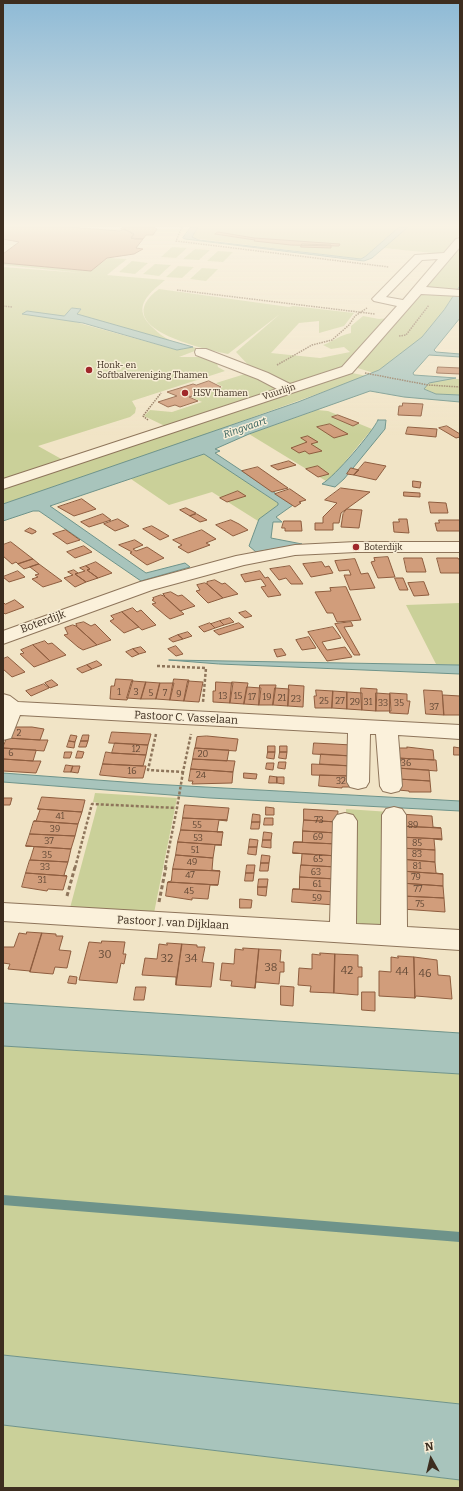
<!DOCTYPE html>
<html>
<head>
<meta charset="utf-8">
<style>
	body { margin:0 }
	#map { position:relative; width:463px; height:1491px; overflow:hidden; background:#f1e4c6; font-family:Bitter,serif }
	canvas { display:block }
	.frame { position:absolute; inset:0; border:4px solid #3d2d1f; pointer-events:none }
	.north { position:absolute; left:411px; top:1439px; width:40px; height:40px; -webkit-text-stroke:3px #f8eed7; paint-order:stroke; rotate:352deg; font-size:11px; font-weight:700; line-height:16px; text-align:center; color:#3d2d1f }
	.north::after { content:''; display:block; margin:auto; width:14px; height:18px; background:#3d2d1f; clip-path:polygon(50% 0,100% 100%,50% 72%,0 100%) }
</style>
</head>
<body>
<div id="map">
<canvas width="463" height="1491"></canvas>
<div class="frame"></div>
<div class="north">N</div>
</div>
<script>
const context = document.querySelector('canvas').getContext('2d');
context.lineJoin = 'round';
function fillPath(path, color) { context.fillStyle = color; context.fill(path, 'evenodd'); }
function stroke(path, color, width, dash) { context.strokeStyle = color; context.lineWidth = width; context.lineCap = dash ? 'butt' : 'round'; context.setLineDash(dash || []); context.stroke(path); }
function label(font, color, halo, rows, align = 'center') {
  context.font = font + ' Bitter,serif'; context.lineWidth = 3; context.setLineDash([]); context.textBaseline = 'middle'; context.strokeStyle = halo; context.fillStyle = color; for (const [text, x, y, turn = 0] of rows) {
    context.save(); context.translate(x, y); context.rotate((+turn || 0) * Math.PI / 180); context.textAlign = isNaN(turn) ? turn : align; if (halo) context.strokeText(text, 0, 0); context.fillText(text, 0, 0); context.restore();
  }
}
fillPath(new Path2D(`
	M 198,227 L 399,227 L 366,256 L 361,259 L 192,238 Z
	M 408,227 L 460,227 L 460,234 L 443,254 L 383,248 Z
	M 460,245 L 460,286 L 444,310 L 424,335 L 411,347 L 379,370 L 374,373 L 354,367 Z
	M 172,247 L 187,248 L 176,258 L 161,257 Z
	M 195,249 L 210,250 L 199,260 L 183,259 Z
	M 218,251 L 233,252 L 223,262 L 207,261 Z
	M 108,258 L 127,259 L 107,275 L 165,280 C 150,293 132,306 150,325 C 156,331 164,338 172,341 L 76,314 L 81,309 L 72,308 L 64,316 L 68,320 L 177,350 L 193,347 L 200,349 L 179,357 L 202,357 L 217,363 L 218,367 L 225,371 L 132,401 L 136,408 L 135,413 L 130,417 L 38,446 L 65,461 L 3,482 L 3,267 L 82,273 L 3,265 L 3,263 L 91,271 Z
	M 132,261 L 148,263 L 135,274 L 119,272 Z
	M 155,264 L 171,265 L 159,276 L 143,274 Z
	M 178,266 L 194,267 L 182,278 L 166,277 Z
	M 202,268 L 218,269 L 206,281 L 190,279 Z
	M 159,289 L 289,307 L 293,306 L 354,313 L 344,326 L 319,333 L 319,321 L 299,323 L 271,353 L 320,358 L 350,352 L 344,347 L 331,349 L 323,345 C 334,341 340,335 351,333 L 351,326 L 363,316 L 379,319 L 391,318 L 381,323 L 383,327 L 342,369 L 294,385 L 251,368 L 236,352 L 280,314 L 228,354 C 204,349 106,328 159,289 Z
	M 347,372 L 367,376 L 195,438 L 3,504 L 3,488 Z
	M 245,374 L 281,389 L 167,427 L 144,416 L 150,410 L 172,412 L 202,402 L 191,397 L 223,387 L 216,383 Z
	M 460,379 L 460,395 L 436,394 L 424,389 C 430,378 449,379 460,379 Z
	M 317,410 L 328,411 L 372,429 L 335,474 L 326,481 L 249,434 Z
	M 204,453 L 279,504 L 258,521 L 212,492 L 169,505 L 131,479 Z
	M 460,603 L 460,665 L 436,664 L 406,605 Z
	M 95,793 L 177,798 L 154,913 L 70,908 L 98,803 L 93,802 Z
	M 346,809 L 390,812 L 391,930 L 349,927 Z
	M 3,1046 L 460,1074 L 460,1404 L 3,1355 Z
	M 3,1425 L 460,1480 L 460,1488 L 3,1488 Z`), '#cad099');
const water = new Path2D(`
	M 191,227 L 198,227 L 192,237 L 199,240 L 361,259 L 366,256 L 399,227 L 408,227 L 372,258 L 364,261 L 185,239 L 183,238 Z
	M 460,286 L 460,318 L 434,350 L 436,352 L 460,354 L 460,357 L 429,355 L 413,373 L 414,375 L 456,378 L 429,383 L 424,389 L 436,394 L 460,395 L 460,402 L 404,397 L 370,391 L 249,434 L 215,449 L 220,451 L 215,453 L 293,505 L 276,517 L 282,522 L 273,522 L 271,538 L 302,544 L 256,552 L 249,546 L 259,519 L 278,505 L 278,503 L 204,454 L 50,506 L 146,573 L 185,563 L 190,567 L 141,581 L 39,511 L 33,511 L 3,521 L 3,504 L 298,402 L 379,370 L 422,337 L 444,310 Z
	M 72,308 L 81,309 L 77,314 L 193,347 L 177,350 L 83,323 L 22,314 L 27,311 L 64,316 Z
	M 378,420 L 386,420 L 385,429 L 344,479 L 335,487 L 322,484 C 335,476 372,433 378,420 Z
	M 169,660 L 460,665 L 460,674 L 219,664 Z
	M 3,773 L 151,784 L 460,801 L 460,811 L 210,798 L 3,782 Z
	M 3,1003 L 460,1033 L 460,1074 L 3,1046 Z
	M 3,1355 L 460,1404 L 460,1480 L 3,1425 Z`);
fillPath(water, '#a8c4bc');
stroke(water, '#6e938a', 1);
stroke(new Path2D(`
	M 3,1200 L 460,1237`), '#6e938a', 10);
const building = new Path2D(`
	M 3,227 L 69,227 L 120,231 L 124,229 L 134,234 L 131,238 L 143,239 L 136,248 L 143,249 L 134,254 L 107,258 L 91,271 L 3,263 L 3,254 L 19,242 L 3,239 Z
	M 123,227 L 154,227 L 157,229 L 153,235 L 146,235 L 143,239 L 135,239 L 131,238 L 134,234 L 132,234 L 131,232 L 121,229 Z
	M 218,232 L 254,238 L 340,244 L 339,246 L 291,245 L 254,241 L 255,240 L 215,234 Z
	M 302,244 L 331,245 L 331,248 L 301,247 Z
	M 438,367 L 460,368 L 460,374 L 437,373 Z
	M 209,381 L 221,387 L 189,397 L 198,401 L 180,407 L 175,405 L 168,407 L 158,402 L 177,396 L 167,392 L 193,384 L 196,385 Z
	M 403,403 L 423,404 L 421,416 L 398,415 L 399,406 L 402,406 Z
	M 338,415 L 359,423 L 353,426 L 332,417 Z
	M 330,424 L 348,434 L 334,438 L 317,427 Z
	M 447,426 L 460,434 L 460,437 L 456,438 L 439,428 Z
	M 408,427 L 437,429 L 436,437 L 406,434 Z
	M 308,436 L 318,442 L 311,444 L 322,451 L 309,454 L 305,451 L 299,453 L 291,448 L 307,442 L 301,438 Z
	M 289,461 L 296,465 L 278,470 L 271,466 Z
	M 365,462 L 386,466 L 376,480 L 354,475 Z
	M 318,466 L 329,474 L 318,477 L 306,469 Z
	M 258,467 L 288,488 L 272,492 L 242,471 Z
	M 351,468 L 359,470 L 354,475 L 347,474 Z
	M 413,481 L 421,482 L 420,488 L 413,487 Z
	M 341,488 L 370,492 L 341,513 L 339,523 L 333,523 L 333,530 L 315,530 L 315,523 L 323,523 L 323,517 L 337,503 L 325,500 Z
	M 290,489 L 306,500 L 299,502 L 301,503 L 295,507 L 275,494 Z
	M 238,491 L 246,496 L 227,502 L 220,498 Z
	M 404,492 L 420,493 L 420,497 L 404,496 Z
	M 82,499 L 96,509 L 74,516 L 58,507 Z
	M 429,502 L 446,503 L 448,513 L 431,513 Z
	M 186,508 L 196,513 L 190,516 L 180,510 Z
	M 347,509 L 362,510 L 359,528 L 341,527 L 343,514 Z
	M 103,514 L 111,520 L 89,527 L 81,522 Z
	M 197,514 L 207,520 L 200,522 L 190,516 Z
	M 118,519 L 129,526 L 115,531 L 104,524 Z
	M 399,519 L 407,519 L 409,533 L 394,532 L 393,522 L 399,522 Z
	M 231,520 L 239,524 L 248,530 L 233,536 L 216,525 Z
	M 439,520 L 460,520 L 460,531 L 437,531 L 435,523 L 439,523 Z
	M 284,521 L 301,521 L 302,531 L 285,531 L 285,528 L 282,528 Z
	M 152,526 L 159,530 L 169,536 L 160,540 L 143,529 Z
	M 30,528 L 36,531 L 36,532 L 32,534 L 25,531 Z
	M 66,530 L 80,540 L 67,544 L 53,534 Z
	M 202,530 L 216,539 L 206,543 L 210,545 L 188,553 L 178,547 L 182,545 L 173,540 Z
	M 135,540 L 143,545 L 133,549 L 136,551 L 147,547 L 164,558 L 147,565 L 130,553 L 132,552 L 119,545 Z
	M 11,542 L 33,559 L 18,564 L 16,562 L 12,564 L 3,556 L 3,545 Z
	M 84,546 L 92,552 L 75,558 L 67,552 Z
	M 388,557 L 395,577 L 378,578 L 371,562 L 375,561 L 374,558 Z
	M 404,558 L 422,558 L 426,572 L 407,572 Z
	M 437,558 L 458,558 L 460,561 L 460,573 L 441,573 Z
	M 33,559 L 39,564 L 24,569 L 18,564 Z
	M 355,559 L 361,574 L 368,573 L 375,588 L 350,590 L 344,575 L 351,575 L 349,570 L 339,571 L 335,561 Z
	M 96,562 L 112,573 L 98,578 L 87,570 L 90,569 L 86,566 Z
	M 322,562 L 325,567 L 329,566 L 333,573 L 311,577 L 303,564 Z
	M 39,564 L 62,581 L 43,587 L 32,579 L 38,577 L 35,575 L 39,574 L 30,567 Z
	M 86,566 L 90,569 L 87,570 L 98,578 L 86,582 L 75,574 L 85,571 L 80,568 Z
	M 290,566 L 295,573 L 303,584 L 291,584 L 286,578 L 279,580 L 270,569 Z
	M 74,570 L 78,573 L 75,574 L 86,582 L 75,587 L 64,578 L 73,575 L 68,572 Z
	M 18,571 L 25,577 L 9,582 L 3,577 Z
	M 260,571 L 265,578 L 268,577 L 281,595 L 268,597 L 261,587 L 266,586 L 261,579 L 245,582 L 241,575 Z
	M 395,578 L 403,578 L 408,590 L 400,590 Z
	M 215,580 L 222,584 L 225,583 L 238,594 L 223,598 L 207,584 L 207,582 Z
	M 424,582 L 429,595 L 414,596 L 408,583 Z
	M 205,583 L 207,584 L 223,598 L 208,603 L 196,591 L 200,590 L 197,585 Z
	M 346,587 L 361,620 L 337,622 L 333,613 L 327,613 L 315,592 L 331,591 L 330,588 Z
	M 171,592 L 178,596 L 182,595 L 195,606 L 180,611 L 164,596 L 165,596 L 163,594 Z
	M 161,595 L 164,596 L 184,614 L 170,619 L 166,616 L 152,604 L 156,603 L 152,600 L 154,599 L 153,598 Z
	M 15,600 L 24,607 L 5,614 L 3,612 L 3,602 L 5,604 Z
	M 133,608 L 137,612 L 141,610 L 156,625 L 142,630 L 122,612 Z
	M 246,611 L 252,616 L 245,618 L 239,613 Z
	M 122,612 L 139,627 L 124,633 L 110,621 L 114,619 L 111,616 Z
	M 230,618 L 234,622 L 224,625 L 220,621 Z
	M 220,621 L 224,625 L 215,628 L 211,624 Z
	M 84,622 L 91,626 L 95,624 L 111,640 L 97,645 L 76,626 L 77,626 L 76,624 Z
	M 351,622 L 353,626 L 344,627 L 360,655 L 354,655 L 335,624 Z
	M 210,623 L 215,628 L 204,632 L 199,627 Z
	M 239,623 L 244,627 L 219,635 L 214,631 Z
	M 73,625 L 76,626 L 97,645 L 83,650 L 78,647 L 64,635 L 68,634 L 65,628 Z
	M 333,627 L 341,638 L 322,642 L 327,650 L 345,647 L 352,657 L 327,661 L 308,632 Z
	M 188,632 L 192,636 L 183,639 L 178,635 Z
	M 178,635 L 183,639 L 173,642 L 169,639 Z
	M 309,637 L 316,648 L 302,650 L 296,640 Z
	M 45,641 L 48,644 L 52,643 L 66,655 L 50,661 L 33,645 Z
	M 33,645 L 50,661 L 34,667 L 20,654 L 24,653 L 21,650 Z
	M 176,646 L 183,654 L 176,656 L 168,649 Z
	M 141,647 L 146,652 L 139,654 L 133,649 Z
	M 133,649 L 139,654 L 132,657 L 126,652 Z
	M 282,649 L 286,655 L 277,657 L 274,650 Z
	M 8,657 L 25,672 L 12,677 L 3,669 L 3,659 Z
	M 97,661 L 102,665 L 92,669 L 87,665 Z
	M 87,665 L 92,669 L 82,673 L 77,669 Z
	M 116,679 L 133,680 L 127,700 L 110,699 L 111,686 L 114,686 Z
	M 174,679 L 189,680 L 184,701 L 170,700 Z
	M 52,680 L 58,685 L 50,688 L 45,683 Z
	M 132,681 L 146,682 L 141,699 L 127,698 Z
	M 188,681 L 203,682 L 199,702 L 184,701 Z
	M 146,682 L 160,683 L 156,699 L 141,699 Z
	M 216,682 L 233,683 L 230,703 L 213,702 L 213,691 L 215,691 Z
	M 232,682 L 248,683 L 244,704 L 230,703 Z
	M 160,683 L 174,683 L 170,700 L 156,699 Z
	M 44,684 L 49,688 L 31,696 L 26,691 Z
	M 260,685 L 276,685 L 273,705 L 259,705 Z
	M 289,685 L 304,686 L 303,707 L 288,706 Z
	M 247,687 L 261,688 L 259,705 L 244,704 Z
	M 275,688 L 289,689 L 288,706 L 273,705 Z
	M 361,688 L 377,689 L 376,711 L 362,710 Z
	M 316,690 L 333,691 L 332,708 L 315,708 L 314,696 L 316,696 Z
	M 424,690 L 442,691 L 444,715 L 426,714 Z
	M 333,691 L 347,692 L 347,709 L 332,708 Z
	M 347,692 L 362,693 L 362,710 L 347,709 Z
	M 376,693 L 390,694 L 391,711 L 376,711 Z
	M 390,693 L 407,694 L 407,701 L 410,701 L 408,714 L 390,713 Z
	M 443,695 L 460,696 L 460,715 L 444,715 Z
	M 9,727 L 32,727 L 44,729 L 40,740 L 7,738 Z
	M 112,732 L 151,734 L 148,745 L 109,743 Z
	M 71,735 L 77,736 L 75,742 L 69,741 Z
	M 83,735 L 89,735 L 88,741 L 81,741 Z
	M 207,736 L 238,739 L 236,751 L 195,748 L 197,737 Z
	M 7,738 L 40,740 L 48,740 L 44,751 L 3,748 Z
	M 69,741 L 75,742 L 74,748 L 67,747 Z
	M 81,741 L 88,741 L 86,747 L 79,747 Z
	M 115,743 L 148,745 L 146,755 L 112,753 Z
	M 314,743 L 352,745 L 352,756 L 313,754 Z
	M 268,746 L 275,746 L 275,752 L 268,752 Z
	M 280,746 L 287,746 L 287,752 L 280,752 Z
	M 407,747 L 433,750 L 434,760 L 397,758 L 396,748 L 407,748 Z
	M 454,747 L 460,748 L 460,755 L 454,755 Z
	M 3,748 L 36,750 L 36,751 L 33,761 L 3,759 Z
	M 195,748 L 229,750 L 227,761 L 193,759 Z
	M 78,751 L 84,752 L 82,758 L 76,758 Z
	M 65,752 L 72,752 L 70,758 L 64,758 Z
	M 106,752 L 112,753 L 146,755 L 143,766 L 103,764 Z
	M 268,752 L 275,752 L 274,759 L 267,758 Z
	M 280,752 L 287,752 L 286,759 L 279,758 Z
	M 321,754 L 352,756 L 352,766 L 320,764 Z
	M 397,758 L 436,760 L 437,771 L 397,768 Z
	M 3,759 L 33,761 L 41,761 L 36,773 L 3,771 Z
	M 193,759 L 235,761 L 233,772 L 191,769 Z
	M 279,762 L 286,762 L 285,769 L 278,768 Z
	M 267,763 L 274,763 L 273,770 L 266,769 Z
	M 103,764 L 143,766 L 146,766 L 143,778 L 130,778 L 100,775 Z
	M 312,764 L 352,766 L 352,776 L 312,775 Z
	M 66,765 L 73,766 L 71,772 L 64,772 Z
	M 73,766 L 80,766 L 78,773 L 71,772 Z
	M 397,768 L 429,770 L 430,781 L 398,779 Z
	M 191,769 L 233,772 L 232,783 L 192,784 L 193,781 L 189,781 Z
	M 244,773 L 257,774 L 256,779 L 244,778 Z
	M 320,775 L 352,776 L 352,787 L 342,787 L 342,788 L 319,786 Z
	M 270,776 L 277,777 L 277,783 L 269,783 Z
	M 277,777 L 284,777 L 284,784 L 277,783 Z
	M 398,779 L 430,781 L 431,792 L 409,792 L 409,791 L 398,790 Z
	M 42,797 L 85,800 L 82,812 L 38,809 Z
	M 4,798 L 12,798 L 10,805 L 3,805 Z
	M 185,805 L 229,808 L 227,820 L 183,818 Z
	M 266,807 L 274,808 L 274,815 L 266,815 Z
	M 38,809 L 82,812 L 78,824 L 34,821 L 36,821 L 40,810 Z
	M 304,809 L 338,811 L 337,822 L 304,820 Z
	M 253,814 L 260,815 L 260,822 L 252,822 Z
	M 399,814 L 432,816 L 433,827 L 441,828 L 399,826 Z
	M 183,818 L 227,820 L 227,821 L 219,820 L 217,832 L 223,832 L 181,830 Z
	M 265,818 L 273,818 L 273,825 L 264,825 Z
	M 304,820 L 337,822 L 337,833 L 303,831 Z
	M 34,821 L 78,824 L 75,836 L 30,834 Z
	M 252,822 L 260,822 L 259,829 L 251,829 Z
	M 399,826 L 441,828 L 442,839 L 399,837 Z
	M 181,830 L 223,832 L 221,845 L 178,842 Z
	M 303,831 L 337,833 L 337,844 L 294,842 L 302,842 Z
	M 264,832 L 272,833 L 271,840 L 263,840 Z
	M 30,834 L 75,836 L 71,849 L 26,846 Z
	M 399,837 L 442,839 L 442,840 L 434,839 L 435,850 L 400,848 Z
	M 250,839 L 258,840 L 257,847 L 249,847 Z
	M 263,840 L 271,840 L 271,848 L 262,847 Z
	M 178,842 L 221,845 L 222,845 L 215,845 L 213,858 L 176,855 Z
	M 294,842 L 337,844 L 337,856 L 293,853 Z
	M 26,846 L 71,849 L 68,862 L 30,860 L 34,847 Z
	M 249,847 L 257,847 L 256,855 L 248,854 Z
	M 400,848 L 435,850 L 435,862 L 400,859 Z
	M 293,853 L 337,856 L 336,867 L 301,865 L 302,854 Z
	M 176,855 L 213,858 L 212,870 L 220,871 L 173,869 Z
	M 262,855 L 270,856 L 269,863 L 261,863 Z
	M 400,859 L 435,862 L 436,873 L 443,874 L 401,871 Z
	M 30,860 L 68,862 L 64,875 L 67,876 L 26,873 Z
	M 261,863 L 269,863 L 268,871 L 260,871 Z
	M 247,865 L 255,865 L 254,873 L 246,873 Z
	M 301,865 L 336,867 L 336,879 L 300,877 Z
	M 173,869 L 220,871 L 218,885 L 168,882 L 171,881 Z
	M 401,871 L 443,874 L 443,886 L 401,883 Z
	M 26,873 L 67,876 L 63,890 L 48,889 L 47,891 L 22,887 Z
	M 246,873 L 254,873 L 253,881 L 245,881 Z
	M 300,877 L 336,879 L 336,892 L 293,889 L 299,889 Z
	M 259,879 L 268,879 L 267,887 L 258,887 Z
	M 168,882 L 218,885 L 210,885 L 208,899 L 192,898 L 192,900 L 166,896 Z
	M 401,883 L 443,886 L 444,898 L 402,896 Z
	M 258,887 L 267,887 L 266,896 L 258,895 Z
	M 293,889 L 336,892 L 335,905 L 292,902 Z
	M 402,896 L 444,898 L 445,912 L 402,909 Z
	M 240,899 L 252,900 L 251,908 L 240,908 Z
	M 27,932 L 42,933 L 30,972 L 30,971 L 8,969 L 10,964 L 3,963 L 3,947 L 14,947 L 19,933 L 26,934 Z
	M 42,933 L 56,934 L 56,936 L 63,936 L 59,950 L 71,951 L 67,968 L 55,967 L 53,974 L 30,972 Z
	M 102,941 L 125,942 L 123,954 L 126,954 L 124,964 L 121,963 L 117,983 L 79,980 L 89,942 L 101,943 Z
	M 167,943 L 182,944 L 176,985 L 176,977 L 142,975 L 145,958 L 157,959 L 159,944 L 167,945 Z
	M 182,944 L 197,945 L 197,947 L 205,947 L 202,962 L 214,963 L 211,987 L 176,985 Z
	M 243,948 L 259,949 L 255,988 L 231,986 L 232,981 L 220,980 L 222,963 L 234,964 L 235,949 L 243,950 Z
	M 259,949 L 281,950 L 280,962 L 284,962 L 284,972 L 280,972 L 279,984 L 256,982 L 255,988 Z
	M 320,953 L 335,954 L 334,993 L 310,992 L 311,986 L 298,985 L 299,968 L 312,969 L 312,954 L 320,955 Z
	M 335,954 L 358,955 L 358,967 L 362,967 L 362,977 L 358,977 L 358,995 L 334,993 Z
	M 398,956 L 414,957 L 415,998 L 379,996 L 379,971 L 391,972 L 391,957 L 398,958 Z
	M 414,957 L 437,960 L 438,975 L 450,976 L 452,999 L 416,996 L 415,998 Z
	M 70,976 L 77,977 L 76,984 L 68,983 Z
	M 281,986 L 294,987 L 293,1006 L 281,1005 Z
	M 136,987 L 146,987 L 144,1000 L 134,1000 Z
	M 362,992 L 375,992 L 375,1011 L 362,1010 Z`);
fillPath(building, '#d19d7b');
stroke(building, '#8e5d3f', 1);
const minor = new Path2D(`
	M 460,238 L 460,247 L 426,287 L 460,290 L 460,296 L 421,294 L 352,373 L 3,489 L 3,479 L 277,389 L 258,379 L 196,355 L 195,352 L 196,349 L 206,349 L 268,373 L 290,384 L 342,367 L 397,306 L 374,301 L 372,299 L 374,297 L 415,255 L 444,253 L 456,239 ZM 438,259 L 403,300 L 386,297 L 422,260 Z
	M 356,542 L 460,542 L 460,552 L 356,552 L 295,555 L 244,565 L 152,590 L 3,644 L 3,631 L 140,582 L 236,556 L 295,545 Z
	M 3,694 L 10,696 L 18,702 L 460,725 L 460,739 L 398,735 L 402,786 L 399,791 L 391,793 L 383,791 L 380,786 L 376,734 L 370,734 L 369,782 L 366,787 L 358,789 L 350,787 L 347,782 L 348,733 L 20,715 L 11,738 L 3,740 Z
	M 394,807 L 402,809 L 406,815 L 407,927 L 460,930 L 460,950 L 3,921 L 3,903 L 330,922 L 333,821 L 337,815 L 345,813 L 353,815 L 357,821 L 356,924 L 381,925 L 382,815 L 386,809 Z`);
stroke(minor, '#8e755b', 2);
stroke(new Path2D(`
	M 182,227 L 176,241 L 389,267
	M 177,290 L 375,314
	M 3,306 L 12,307
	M 399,336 L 406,335 L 429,305
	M 277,365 L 312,345 L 332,340 L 349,325 L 355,316 L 367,308
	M 365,373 L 428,385 L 460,387
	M 148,420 L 143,416 L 161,393`), '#8e755b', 1.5, [1.5, 1]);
stroke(new Path2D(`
	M 157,666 L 206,668 L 203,702
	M 156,734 L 148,770 L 183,772 L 191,734
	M 75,868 L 92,804 L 177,808 L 183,772
	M 165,868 L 177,808`), '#8e755b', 2.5, [3, 2]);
stroke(new Path2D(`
	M 67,896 L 75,867
	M 159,902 L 166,867`), '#8e755b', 3, [4, 2.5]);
fillPath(minor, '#fbf1db');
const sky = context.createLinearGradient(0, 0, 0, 435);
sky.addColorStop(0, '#8ebad6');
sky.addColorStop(0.52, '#f9f3e5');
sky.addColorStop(1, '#f9f3e500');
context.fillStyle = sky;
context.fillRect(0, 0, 463, 435);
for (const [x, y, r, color] of [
	[89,370,4,"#a0272a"],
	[185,393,4,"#a0272a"],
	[356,547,4,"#a0272a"]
]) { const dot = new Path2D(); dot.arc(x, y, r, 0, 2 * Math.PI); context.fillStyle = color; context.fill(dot); stroke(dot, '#f8eed7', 1.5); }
label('9px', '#3d2d1f', '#f8eed7', [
	["Honk- en",97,365],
	["Softbalvereniging Thamen",97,375],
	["HSV Thamen",193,393],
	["Boterdijk",364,547]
], 'left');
label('9px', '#3d2d1f', '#f8eed7', [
	["Vuurlijn",279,392,-18]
]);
label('9px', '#624936', null, [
	["1",119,692],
	["3",136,692],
	["5",151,693],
	["7",165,693],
	["9",179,694],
	["13",223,696],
	["15",238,696],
	["17",252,697],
	["19",267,697],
	["21",282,698],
	["23",296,699],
	["25",324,701],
	["27",340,701],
	["29",355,702],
	["31",368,702],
	["33",383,703],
	["35",399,703],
	["37",434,707],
	["2",19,733],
	["12",136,749],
	["6",11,753],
	["20",203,754],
	["36",406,763],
	["16",132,771],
	["24",201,775],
	["32",341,781],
	["41",60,816],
	["73",319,820],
	["55",197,825],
	["89",413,825],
	["39",55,829],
	["69",318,837],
	["53",198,838],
	["37",49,841],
	["85",417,843],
	["51",195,850],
	["83",417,854],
	["35",47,855],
	["65",318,859],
	["49",192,862],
	["81",417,866],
	["33",45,867],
	["63",316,872],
	["47",190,875],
	["79",416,877],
	["31",42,880],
	["61",317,884],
	["77",418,889],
	["45",189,891],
	["59",317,898],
	["75",420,904]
]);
label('italic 10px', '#2e5d5a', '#f8eed7', [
	["Ringvaart",245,428,-19]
]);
label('11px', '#3d2d1f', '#f8eed7', [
	["Boterdijk",43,622,-20],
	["Pastoor C. Vasselaan",186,718,3],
	["Pastoor J. van Dijklaan",173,923,3]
]);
label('11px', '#624936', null, [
	["30",105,955],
	["32",167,959],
	["34",191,959],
	["38",271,968],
	["42",347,971],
	["44",402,972],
	["46",425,974]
]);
</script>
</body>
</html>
